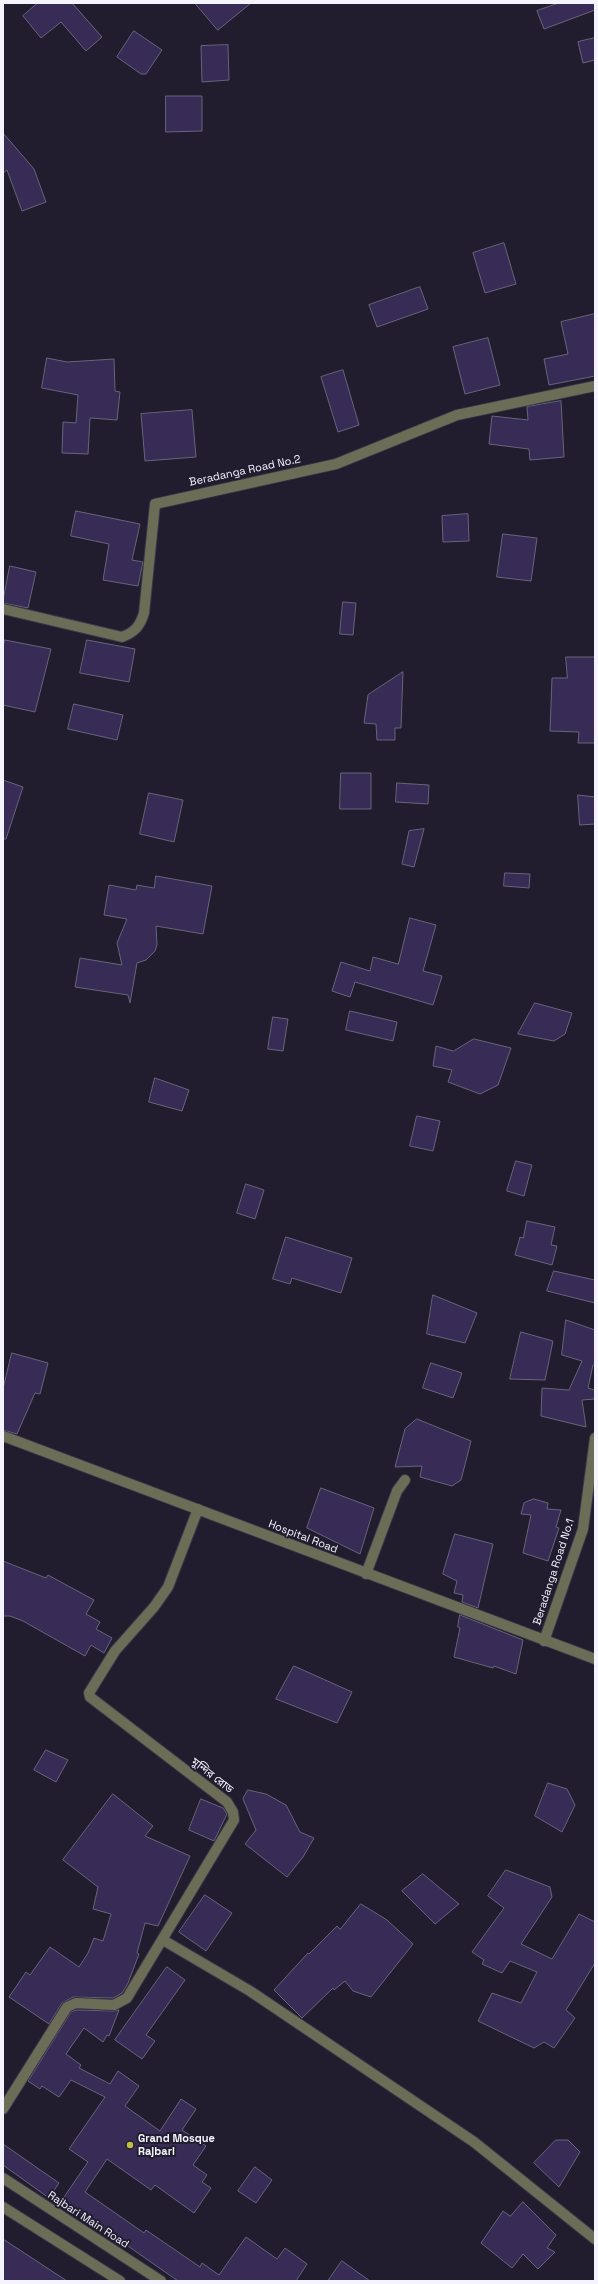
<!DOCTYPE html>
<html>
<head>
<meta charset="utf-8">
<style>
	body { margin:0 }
	#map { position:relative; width:598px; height:2284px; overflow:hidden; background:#211d2f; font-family:"Space Grotesk",sans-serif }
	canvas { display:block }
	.frame { position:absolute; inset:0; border:4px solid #f5f3fe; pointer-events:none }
</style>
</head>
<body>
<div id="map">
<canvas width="598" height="2284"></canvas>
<div class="frame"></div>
</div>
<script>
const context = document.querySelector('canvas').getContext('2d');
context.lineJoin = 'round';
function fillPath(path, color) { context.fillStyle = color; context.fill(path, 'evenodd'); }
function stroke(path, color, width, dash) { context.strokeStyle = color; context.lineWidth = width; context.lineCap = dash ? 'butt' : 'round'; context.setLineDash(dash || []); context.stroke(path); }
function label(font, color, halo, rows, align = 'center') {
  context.font = font + ' "Space Grotesk","Noto Sans Bengali",sans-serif'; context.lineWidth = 4; context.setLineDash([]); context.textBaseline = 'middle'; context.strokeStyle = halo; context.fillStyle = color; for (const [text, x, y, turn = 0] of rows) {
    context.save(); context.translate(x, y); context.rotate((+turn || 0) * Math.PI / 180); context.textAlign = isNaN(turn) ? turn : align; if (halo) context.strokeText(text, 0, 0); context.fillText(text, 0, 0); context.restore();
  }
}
const building = new Path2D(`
	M 38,3 L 72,3 L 102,37 L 86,51 L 61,22 L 41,38 L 23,16 Z
	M 195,3 L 251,3 L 218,30 Z
	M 559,3 L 595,3 L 595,10 L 544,29 L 537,11 Z
	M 134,31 L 162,50 L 146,74 L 141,74 L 117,57 Z
	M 595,38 L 595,60 L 583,63 L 578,42 Z
	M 228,45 L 229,80 L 202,82 L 201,46 Z
	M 166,96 L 202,96 L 202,131 L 166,132 Z
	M 3,133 L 34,169 L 46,202 L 22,211 L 7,170 L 3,173 Z
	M 504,243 L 516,284 L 485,293 L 473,253 Z
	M 420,287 L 428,309 L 377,327 L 369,305 Z
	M 595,314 L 595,376 L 549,385 L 544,359 L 568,354 L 561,322 Z
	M 488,338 L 500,385 L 465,394 L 453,347 Z
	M 47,358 L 67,362 L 114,359 L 115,391 L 120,392 L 117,420 L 90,418 L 88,454 L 62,453 L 63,422 L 76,423 L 78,395 L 42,388 Z
	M 343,370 L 359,425 L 338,432 L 321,377 Z
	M 561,401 L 564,457 L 530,460 L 529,449 L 489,444 L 492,416 L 528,420 L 527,407 Z
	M 192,410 L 196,457 L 145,461 L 141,414 Z
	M 76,511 L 140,524 L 132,560 L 143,562 L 138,586 L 103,580 L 109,544 L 71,536 Z
	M 468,514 L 469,541 L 443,542 L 442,516 Z
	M 503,534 L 537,538 L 531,581 L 497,577 Z
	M 10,566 L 36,572 L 28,608 L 3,603 Z
	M 343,602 L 356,603 L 353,635 L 340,634 Z
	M 5,640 L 51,649 L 35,712 L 3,705 L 3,647 Z
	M 87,640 L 135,649 L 129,682 L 80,673 Z
	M 566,657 L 595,657 L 595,743 L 578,743 L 579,732 L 550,731 L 552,678 L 567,678 Z
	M 403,672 L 401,728 L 395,728 L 395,740 L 377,740 L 376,724 L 364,723 L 368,695 Z
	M 74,704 L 123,715 L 117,740 L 68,729 Z
	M 341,773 L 371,773 L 371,809 L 340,809 Z
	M 3,780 L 23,787 L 6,839 L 3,839 Z
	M 397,783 L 429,785 L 428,804 L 396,802 Z
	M 149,793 L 183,800 L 174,842 L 140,834 Z
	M 578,795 L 595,797 L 595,824 L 580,825 Z
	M 424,829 L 414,867 L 402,864 L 409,831 Z
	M 505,873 L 530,874 L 529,888 L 504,886 Z
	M 156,876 L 212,886 L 203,934 L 156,926 L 157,945 L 155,951 L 146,960 L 137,963 L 130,1003 L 128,995 L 75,987 L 80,958 L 122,965 L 117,943 L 127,919 L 104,915 L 109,885 L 136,890 L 137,885 L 154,888 Z
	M 410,918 L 436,925 L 423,971 L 442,976 L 433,1005 L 355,982 L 350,997 L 332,991 L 341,962 L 370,971 L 373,957 L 398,964 Z
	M 535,1003 L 572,1013 L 565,1034 L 554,1041 L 518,1034 Z
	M 350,1011 L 397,1022 L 393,1041 L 346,1030 Z
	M 273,1017 L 288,1019 L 283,1051 L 268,1049 Z
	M 474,1039 L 511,1048 L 498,1085 L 480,1094 L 448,1082 L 452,1070 L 433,1066 L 436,1046 L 453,1051 Z
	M 155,1078 L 189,1090 L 182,1111 L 149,1102 Z
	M 417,1116 L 440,1121 L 433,1151 L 410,1146 Z
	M 516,1161 L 532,1165 L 524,1196 L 507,1191 Z
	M 246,1184 L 264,1190 L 255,1219 L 237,1213 Z
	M 527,1221 L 555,1227 L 551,1245 L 557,1246 L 552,1265 L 515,1255 L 520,1237 L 523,1238 Z
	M 286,1237 L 352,1258 L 341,1293 L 292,1278 L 290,1284 L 273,1279 Z
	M 554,1271 L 595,1280 L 595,1303 L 547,1291 Z
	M 433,1295 L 477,1313 L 465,1343 L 427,1334 Z
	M 566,1320 L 595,1330 L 595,1365 L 593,1365 L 588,1388 L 595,1390 L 595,1399 L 582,1400 L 586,1427 L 541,1416 L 542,1388 L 569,1390 L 582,1361 L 562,1355 Z
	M 521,1332 L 553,1341 L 545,1380 L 510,1379 Z
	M 12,1353 L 48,1363 L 40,1394 L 35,1393 L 17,1434 L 3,1430 L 3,1389 Z
	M 431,1363 L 462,1373 L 453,1398 L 423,1388 Z
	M 417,1419 L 471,1441 L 461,1480 L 452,1486 L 420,1477 L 422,1466 L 395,1467 L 405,1429 Z
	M 321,1488 L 374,1508 L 360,1554 L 307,1528 Z
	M 534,1499 L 548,1503 L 547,1509 L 561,1510 L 556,1527 L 559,1528 L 548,1561 L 523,1553 L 531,1515 L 521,1514 L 524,1503 Z
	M 455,1534 L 493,1544 L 478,1608 L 462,1602 L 463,1595 L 454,1593 L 457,1581 L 443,1574 Z
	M 3,1561 L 46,1578 L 48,1575 L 94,1600 L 86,1614 L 100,1622 L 96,1629 L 112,1638 L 104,1653 L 91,1645 L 85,1656 L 23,1621 L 10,1616 L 3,1616 Z
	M 460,1615 L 523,1640 L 516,1674 L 494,1666 L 493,1668 L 454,1657 L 460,1628 L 458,1627 Z
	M 294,1666 L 352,1692 L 337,1723 L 276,1699 Z
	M 46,1750 L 68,1760 L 56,1782 L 34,1770 Z
	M 548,1783 L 567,1789 L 575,1805 L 562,1832 L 535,1816 Z
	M 248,1790 L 266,1794 L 286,1805 L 300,1832 L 314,1838 L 303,1857 L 287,1877 L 245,1844 L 256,1830 L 243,1799 Z
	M 113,1794 L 153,1826 L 145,1836 L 190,1856 L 158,1926 L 145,1923 L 137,1953 L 139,1954 L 128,1983 L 122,1993 L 113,1998 L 73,1997 L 62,2003 L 49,2024 L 9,1997 L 26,1972 L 30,1975 L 50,1947 L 79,1967 L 88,1953 L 94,1938 L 103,1941 L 111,1914 L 93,1909 L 98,1887 L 63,1860 Z
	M 201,1799 L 223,1808 L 227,1814 L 214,1841 L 189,1830 Z
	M 506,1870 L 550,1887 L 552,1897 L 521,1944 L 552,1959 L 579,1914 L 595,1922 L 595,1963 L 566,2010 L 575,2018 L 554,2048 L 544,2042 L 534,2048 L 478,2021 L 492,1993 L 521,2003 L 537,1972 L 510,1961 L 502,1973 L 482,1964 L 484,1960 L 472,1952 L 504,1908 L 488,1896 Z
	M 423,1874 L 459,1904 L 435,1924 L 402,1891 Z
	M 205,1895 L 232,1913 L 206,1951 L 179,1932 Z
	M 361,1904 L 387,1920 L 413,1944 L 371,1997 L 353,1991 L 345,1981 L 334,1990 L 333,1988 L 302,2018 L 274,1990 L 308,1953 L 309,1954 L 337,1926 L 340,1929 Z
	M 167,1967 L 185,1980 L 146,2035 L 155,2041 L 142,2059 L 115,2040 Z
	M 77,2010 L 114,2011 L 119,2010 L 109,2036 L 107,2035 L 103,2042 L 84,2028 L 66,2054 L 81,2065 L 79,2068 L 110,2084 L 118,2071 L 139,2086 L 125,2106 L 160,2131 L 181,2099 L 196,2109 L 182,2130 L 206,2146 L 193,2165 L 207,2175 L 202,2182 L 211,2188 L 194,2213 L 155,2185 L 151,2190 L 107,2159 L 85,2192 L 144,2233 L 146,2230 L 200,2267 L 202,2263 L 219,2275 L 246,2237 L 277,2259 L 285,2248 L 307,2264 L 296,2281 L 178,2281 L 62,2200 L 88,2162 L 69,2149 L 105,2097 L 71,2080 L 59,2097 L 42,2086 L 40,2089 L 28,2081 L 71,2012 Z
	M 556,2140 L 568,2140 L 580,2152 L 559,2187 L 534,2163 Z
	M 3,2144 L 59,2183 L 49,2198 L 3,2165 Z
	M 255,2167 L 272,2180 L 256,2203 L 238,2191 Z
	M 523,2202 L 556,2235 L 547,2248 L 555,2252 L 538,2269 L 523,2254 L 512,2268 L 481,2243 L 503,2211 L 510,2216 Z
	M 3,2239 L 67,2281 L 3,2281 Z
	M 342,2261 L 370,2281 L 328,2281 Z`);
fillPath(building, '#382c56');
stroke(building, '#68647a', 1);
const minor = new Path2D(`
	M 3,609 L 122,637 C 135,632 140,626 144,613 L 155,504 L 336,464 L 457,415 L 595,386
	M 3,1436 L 595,1659
	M 366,1574 L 397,1491 L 405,1480
	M 544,1641 L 583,1529 L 595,1438
	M 163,1940 L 250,1991 L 474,2142 L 595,2239
	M 3,2109 L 67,2007 L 76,2003 L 114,2005 L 127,1998 L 234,1820 L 233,1812 L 227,1802 L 90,1697 L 89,1693 L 115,1651 L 154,1607 L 168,1587 L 198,1509`);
const tertiary = new Path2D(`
	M 3,2178 L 161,2281
	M 3,2207 L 120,2281`);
stroke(minor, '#3a3748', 12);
stroke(tertiary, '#3a3748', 12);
stroke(minor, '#6c6d57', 10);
stroke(tertiary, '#6c6d57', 10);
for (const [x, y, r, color] of [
	[130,2145,4,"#bebf42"]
]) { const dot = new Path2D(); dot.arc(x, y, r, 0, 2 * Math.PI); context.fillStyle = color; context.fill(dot); stroke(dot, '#211d2f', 1.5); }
label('11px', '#f5f3fe', '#211d2f', [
	["Beradanga Road No.2",245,471,-12],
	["Hospital Road",303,1537,21],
	["Beradanga Road No.1",554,1572,-72],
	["মুন্দির রোড",212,1776,38],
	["Rajbari Main Road",88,2220,33]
]);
label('bold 11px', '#f5f3fe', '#211d2f', [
	["Grand Mosque",138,2139],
	["Rajbari",138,2152]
], 'left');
</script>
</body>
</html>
